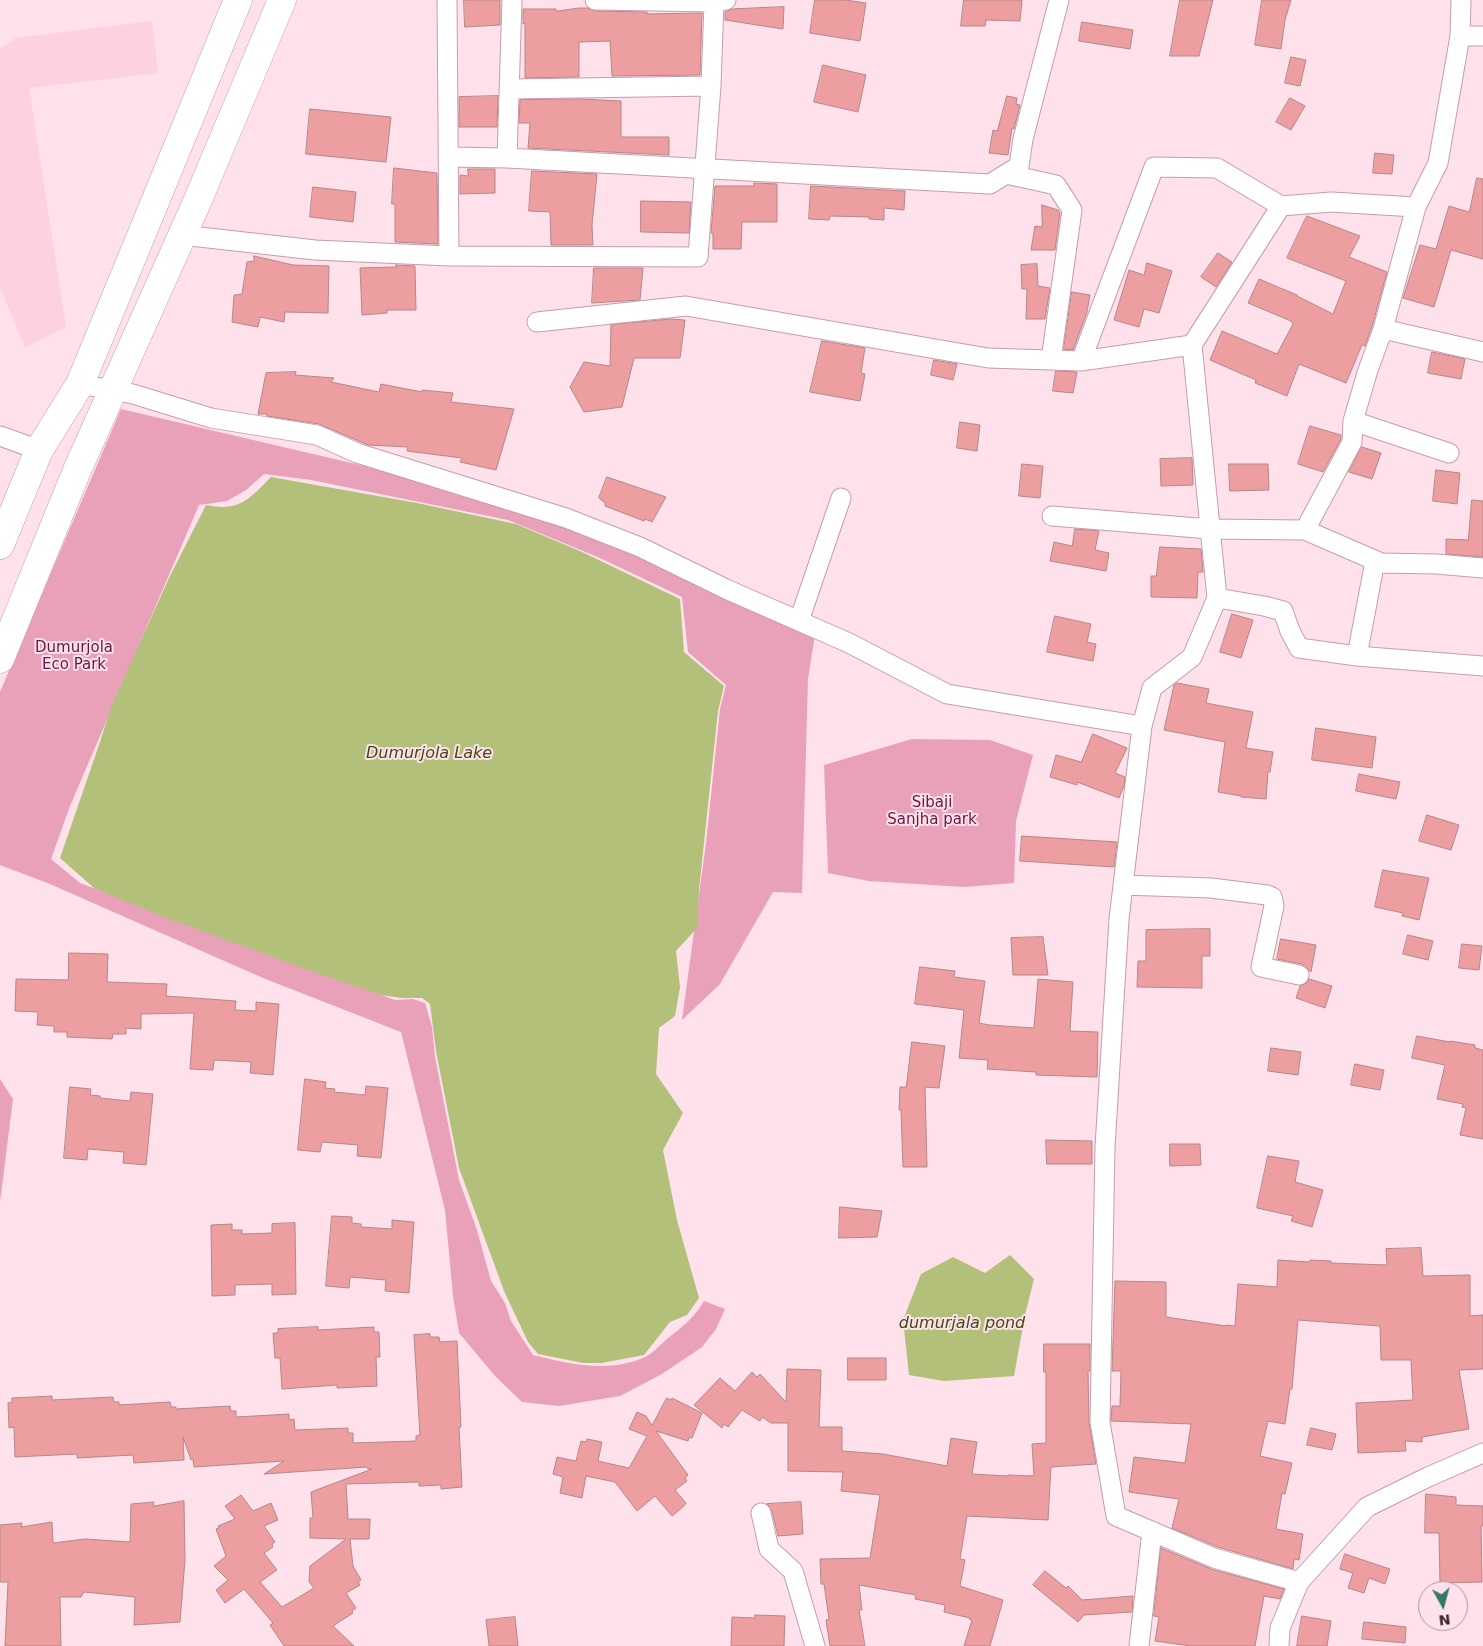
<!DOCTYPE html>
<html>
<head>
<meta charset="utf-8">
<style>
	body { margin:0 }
	#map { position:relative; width:1483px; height:1646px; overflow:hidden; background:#fee1ea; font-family:"DejaVu Sans",sans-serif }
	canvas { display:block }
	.north { position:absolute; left:1418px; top:1581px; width:50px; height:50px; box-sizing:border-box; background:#fee1ea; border:1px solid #ae969e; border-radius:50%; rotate:173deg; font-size:14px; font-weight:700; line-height:20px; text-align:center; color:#36252b }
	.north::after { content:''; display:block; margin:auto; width:18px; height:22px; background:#347768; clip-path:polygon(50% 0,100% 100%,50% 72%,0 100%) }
</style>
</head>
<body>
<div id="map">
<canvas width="1483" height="1646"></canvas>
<div class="north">N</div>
</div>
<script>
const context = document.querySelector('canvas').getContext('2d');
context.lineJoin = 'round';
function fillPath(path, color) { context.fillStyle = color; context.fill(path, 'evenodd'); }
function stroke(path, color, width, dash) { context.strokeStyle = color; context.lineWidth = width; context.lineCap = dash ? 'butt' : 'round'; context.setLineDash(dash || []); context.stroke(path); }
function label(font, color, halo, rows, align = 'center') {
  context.font = font + ' "DejaVu Sans",sans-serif'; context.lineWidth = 4; context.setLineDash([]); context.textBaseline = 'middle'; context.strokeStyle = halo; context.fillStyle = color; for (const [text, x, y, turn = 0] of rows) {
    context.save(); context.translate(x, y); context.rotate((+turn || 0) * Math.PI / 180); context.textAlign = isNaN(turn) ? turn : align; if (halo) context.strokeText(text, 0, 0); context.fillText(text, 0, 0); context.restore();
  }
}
fillPath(new Path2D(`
	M 152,21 L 158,73 L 29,88 L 66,327 L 25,347 L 0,288 L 0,49 L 16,38 Z`), '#fdd1df');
fillPath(new Path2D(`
	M 121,409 L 394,473 L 556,519 L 816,628 L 808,679 L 802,893 L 773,892 L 720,984 L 682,1020 L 706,843 L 720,709 L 726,685 L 688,652 L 682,597 L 600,558 L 508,520 L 311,480 L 264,474 L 246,490 L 227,501 L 199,505 L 70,806 L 51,859 L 80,883 L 395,1000 L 413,999 L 425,1003 L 432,1027 L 435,1057 L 459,1180 L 477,1230 L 491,1281 L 505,1303 L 511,1321 L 533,1355 C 569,1364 607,1373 643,1358 C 651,1355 660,1345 667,1339 C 682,1327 694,1318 704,1301 L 725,1309 L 716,1329 L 702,1347 L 662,1374 L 620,1396 L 559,1406 L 522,1402 L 495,1376 L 459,1333 L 453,1296 L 445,1210 L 401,1032 L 263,978 L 50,884 L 0,865 L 0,692 Z
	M 912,739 L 990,740 L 1033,755 L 1016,821 L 1014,883 L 964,887 L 869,881 L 828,873 L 824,765 Z
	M 0,1079 L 13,1099 L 0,1202 Z`), '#e8a1b9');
fillPath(new Path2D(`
	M 271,477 L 417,503 L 516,524 L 580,551 L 680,599 L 684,652 L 724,686 L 718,711 L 699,890 L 697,928 L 676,951 L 680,987 L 675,1016 L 659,1028 L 656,1074 L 683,1113 L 663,1150 L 677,1220 L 699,1298 L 687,1315 L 670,1322 L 644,1355 L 602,1363 L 583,1363 L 538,1354 L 528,1342 L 504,1291 L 459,1168 L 436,1051 L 430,1004 L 422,998 L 401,998 L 381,995 L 311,971 L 161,916 L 94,888 L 60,858 L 100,742 L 111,707 L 169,578 L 206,505 C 240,512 249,499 271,477 Z
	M 1010,1255 L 1034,1279 L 1025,1315 L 1014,1376 L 944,1381 L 909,1375 L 903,1320 L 921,1274 L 953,1257 L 985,1273 Z`), '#b3c07a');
const building = new Path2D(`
	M 464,0 L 500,0 L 500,25 L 465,27 Z
	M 815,0 L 845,0 L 866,3 L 860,41 L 810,33 Z
	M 964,0 L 1022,0 L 1020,21 L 986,20 L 985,26 L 961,26 Z
	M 1180,0 L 1213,0 L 1199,56 L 1170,56 Z
	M 1262,0 L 1291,0 L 1285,20 L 1281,49 L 1255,45 Z
	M 784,7 L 783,29 L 725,20 L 725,12 L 733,9 Z
	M 579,8 L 588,8 L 595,11 L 647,12 L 647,14 L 702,13 L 700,75 L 612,76 L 610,41 L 579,42 L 579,77 L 525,78 L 525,23 L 523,24 L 523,9 L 556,9 L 556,11 Z
	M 1082,22 L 1133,30 L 1130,49 L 1079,41 Z
	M 1291,57 L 1306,60 L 1300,86 L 1285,83 Z
	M 823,65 L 866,75 L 858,112 L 814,102 Z
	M 498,96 L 497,127 L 459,127 L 459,97 Z
	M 1007,96 L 1017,98 L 1016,104 L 1020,105 L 1014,129 L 1012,128 L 1008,155 L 989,153 L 993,130 L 997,131 Z
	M 1290,98 L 1305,106 L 1291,130 L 1276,122 Z
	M 580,99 L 621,101 L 621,137 L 669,137 L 669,155 L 528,148 L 530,123 L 519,123 L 520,100 Z
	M 310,109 L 391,117 L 386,162 L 306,154 Z
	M 1375,153 L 1394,155 L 1392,174 L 1373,173 Z
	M 394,168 L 437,173 L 438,244 L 395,242 L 395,204 L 392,204 Z
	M 468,169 L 495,169 L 495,193 L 460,194 L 460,175 L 468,176 Z
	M 532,171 L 597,174 L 592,225 L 593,245 L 551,245 L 550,212 L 529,211 Z
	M 1477,178 L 1483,179 L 1483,259 L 1451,250 L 1434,307 L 1403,298 L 1420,245 L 1436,249 L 1449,206 L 1469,212 Z
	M 754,183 L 777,184 L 777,222 L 742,222 L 741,249 L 713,249 L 713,233 L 711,233 L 715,186 L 754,186 Z
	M 811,186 L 905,191 L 904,210 L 884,208 L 884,220 L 869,219 L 869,217 L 830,216 L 829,220 L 809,219 Z
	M 313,187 L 356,192 L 353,222 L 310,217 Z
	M 641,201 L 691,202 L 689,233 L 641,232 Z
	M 1042,205 L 1058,210 L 1060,213 L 1055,250 L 1031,250 L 1035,226 L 1042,227 Z
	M 1307,216 L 1360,236 L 1349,257 L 1387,272 L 1372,326 L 1365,346 L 1362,345 L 1346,383 L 1299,364 L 1287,396 L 1255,383 L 1256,380 L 1210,360 L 1222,331 L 1277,354 L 1293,324 L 1291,321 L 1248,303 L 1259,279 L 1297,295 L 1297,296 L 1333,314 L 1346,281 L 1287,258 Z
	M 1218,253 L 1232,262 L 1216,287 L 1201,277 Z
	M 254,256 L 293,265 L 329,266 L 328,313 L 285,312 L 284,322 L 260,317 L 258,327 L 232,322 L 234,295 L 242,294 L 247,262 L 254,261 Z
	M 1147,263 L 1172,271 L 1159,313 L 1144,309 L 1139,327 L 1114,320 L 1129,270 L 1144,275 Z
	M 1037,264 L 1038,286 L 1050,288 L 1045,319 L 1026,319 L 1027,289 L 1022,289 L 1021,265 Z
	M 396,265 L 415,266 L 416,310 L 387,310 L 387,313 L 362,315 L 360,268 L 396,267 Z
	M 594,268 L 643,268 L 640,300 L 592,303 Z
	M 1072,292 L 1090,295 L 1087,312 L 1073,350 L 1064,349 Z
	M 671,319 L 685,320 L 680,358 L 634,358 L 622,407 L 584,412 L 570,387 L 584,362 L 610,366 L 611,325 Z
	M 822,341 L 865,348 L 861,373 L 865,374 L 860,401 L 810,392 Z
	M 1432,352 L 1465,359 L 1461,379 L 1428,373 Z
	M 934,360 L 957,364 L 953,380 L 931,375 Z
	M 1056,371 L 1077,372 L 1073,393 L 1053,391 Z
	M 296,372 L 295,375 L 334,378 L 331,382 L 379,392 L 381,384 L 422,392 L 422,390 L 453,393 L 451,402 L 514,409 L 496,470 L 460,462 L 462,458 L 407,451 L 408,447 L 368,445 L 319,424 L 267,416 L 267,414 L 258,414 L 266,373 Z
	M 960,422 L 980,425 L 977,451 L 957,448 Z
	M 1310,426 L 1341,435 L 1341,439 L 1323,472 L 1298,464 Z
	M 1362,447 L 1381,453 L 1372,479 L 1349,472 Z
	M 1192,458 L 1193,485 L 1161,486 L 1160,459 Z
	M 1022,464 L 1043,466 L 1040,498 L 1019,496 Z
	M 1229,464 L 1268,464 L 1269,490 L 1230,491 Z
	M 1436,470 L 1460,473 L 1457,504 L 1433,501 Z
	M 607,477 L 666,497 L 652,522 L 645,519 L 644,521 L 605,506 L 605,503 L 599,498 Z
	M 1472,500 L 1483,501 L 1483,557 L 1446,554 L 1446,539 L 1468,540 Z
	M 1075,529 L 1099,531 L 1095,550 L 1109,553 L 1106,571 L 1050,561 L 1054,542 L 1072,546 Z
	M 1160,547 L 1201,549 L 1203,572 L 1198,572 L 1197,598 L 1151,597 L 1151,576 L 1156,576 Z
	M 1232,614 L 1253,620 L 1241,658 L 1220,652 Z
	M 1055,616 L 1091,624 L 1087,642 L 1096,644 L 1093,661 L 1047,652 Z
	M 1177,683 L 1209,689 L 1206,703 L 1253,712 L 1246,748 L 1273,752 L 1270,772 L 1268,772 L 1266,799 L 1241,797 L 1241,796 L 1218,792 L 1225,742 L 1164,730 L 1174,685 Z
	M 1316,728 L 1376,737 L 1372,768 L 1312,760 Z
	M 1093,734 L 1127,748 L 1115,773 L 1125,777 L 1124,786 L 1119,798 L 1077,782 L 1077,785 L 1050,777 L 1056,755 L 1081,762 Z
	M 1359,774 L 1400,782 L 1396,799 L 1356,791 Z
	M 1427,815 L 1459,825 L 1451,850 L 1419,841 Z
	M 1022,836 L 1117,842 L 1114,867 L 1020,861 Z
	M 1383,870 L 1429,878 L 1419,920 L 1402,916 L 1403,913 L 1375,907 Z
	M 1210,929 L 1210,956 L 1202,956 L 1202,988 L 1137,987 L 1138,961 L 1146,961 L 1146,930 Z
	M 1408,935 L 1433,941 L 1428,960 L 1403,954 Z
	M 1043,937 L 1048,975 L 1013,975 L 1011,938 Z
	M 1281,939 L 1316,945 L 1311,972 L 1302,964 L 1277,959 Z
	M 1462,944 L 1482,946 L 1479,970 L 1459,968 Z
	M 69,953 L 108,954 L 107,982 L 167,984 L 166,996 L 236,1001 L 235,1010 L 256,1011 L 256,1002 L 279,1004 L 273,1075 L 250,1073 L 251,1062 L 214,1060 L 213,1070 L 190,1069 L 194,1013 L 141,1014 L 141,1029 L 126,1028 L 126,1034 L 113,1034 L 112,1039 L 67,1037 L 67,1032 L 54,1032 L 54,1026 L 37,1025 L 38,1012 L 15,1011 L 16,979 L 68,980 Z
	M 920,967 L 955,971 L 954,977 L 985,981 L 979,1023 L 989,1025 L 1034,1028 L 1038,979 L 1073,982 L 1070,1031 L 1098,1032 L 1097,1077 L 1036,1075 L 1036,1072 L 987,1069 L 988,1060 L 959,1058 L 964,1010 L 915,1004 Z
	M 1309,979 L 1332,986 L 1325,1008 L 1296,998 L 1300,986 L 1307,983 Z
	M 1417,1036 L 1450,1042 L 1450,1041 L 1475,1045 L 1475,1048 L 1483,1050 L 1483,1139 L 1460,1135 L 1466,1108 L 1462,1107 L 1463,1104 L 1437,1099 L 1445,1065 L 1412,1058 Z
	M 912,1042 L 945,1046 L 939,1088 L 925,1087 L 927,1167 L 903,1167 L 901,1110 L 899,1110 L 900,1087 L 906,1087 Z
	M 1271,1048 L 1301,1052 L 1298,1075 L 1268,1071 Z
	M 1355,1064 L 1384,1070 L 1380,1090 L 1351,1085 Z
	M 305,1079 L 326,1082 L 325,1088 L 335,1089 L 334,1092 L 365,1095 L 366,1086 L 388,1088 L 381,1158 L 357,1156 L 358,1145 L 322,1142 L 320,1152 L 298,1150 Z
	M 70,1087 L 91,1089 L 90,1095 L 100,1096 L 100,1098 L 130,1101 L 131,1092 L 153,1094 L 146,1165 L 123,1163 L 124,1152 L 88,1149 L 87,1160 L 64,1158 Z
	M 1046,1140 L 1092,1141 L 1092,1164 L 1047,1164 Z
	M 1170,1144 L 1200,1144 L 1201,1165 L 1170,1166 Z
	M 1268,1156 L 1299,1161 L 1295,1182 L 1323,1190 L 1312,1227 L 1291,1221 L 1293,1216 L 1257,1208 Z
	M 840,1207 L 882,1211 L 877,1237 L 839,1238 Z
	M 332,1216 L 352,1217 L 352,1223 L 361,1224 L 361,1227 L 392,1229 L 392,1220 L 414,1222 L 409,1293 L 385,1291 L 386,1280 L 350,1277 L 349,1288 L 326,1286 Z
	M 295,1223 L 296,1294 L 272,1295 L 272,1284 L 235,1285 L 235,1295 L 212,1296 L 211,1225 L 232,1224 L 232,1230 L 242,1230 L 242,1234 L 272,1233 L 272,1224 Z
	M 1421,1248 L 1423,1276 L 1470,1275 L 1470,1316 L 1483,1315 L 1483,1369 L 1459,1370 L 1469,1429 L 1422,1437 L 1422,1442 L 1405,1441 L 1406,1451 L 1358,1453 L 1356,1403 L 1413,1400 L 1411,1360 L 1381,1360 L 1380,1326 L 1298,1320 L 1292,1389 L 1290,1389 L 1285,1424 L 1268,1421 L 1260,1456 L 1292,1463 L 1285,1494 L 1282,1493 L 1276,1529 L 1303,1534 L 1299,1560 L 1294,1559 L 1293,1569 L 1218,1547 L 1172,1528 L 1179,1499 L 1129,1492 L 1134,1457 L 1185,1463 L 1191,1424 L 1111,1421 L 1112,1406 L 1120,1406 L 1121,1371 L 1112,1371 L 1115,1281 L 1166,1282 L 1166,1317 L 1226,1326 L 1226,1325 L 1235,1326 L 1238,1284 L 1277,1287 L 1278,1260 L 1309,1262 L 1310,1260 L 1331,1261 L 1331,1263 L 1387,1265 L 1386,1249 Z
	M 318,1327 L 318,1330 L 374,1327 L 374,1332 L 379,1332 L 380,1357 L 376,1357 L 377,1386 L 337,1388 L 337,1385 L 282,1389 L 280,1358 L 275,1358 L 273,1333 L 278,1333 L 278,1329 Z
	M 430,1334 L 430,1337 L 439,1337 L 440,1342 L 457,1341 L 461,1427 L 459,1427 L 462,1487 L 441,1489 L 441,1485 L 419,1486 L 419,1482 L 346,1484 L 348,1519 L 370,1519 L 370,1523 L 369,1539 L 350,1539 L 353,1566 L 361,1580 L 358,1582 L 360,1585 L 346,1593 L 356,1608 L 352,1611 L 353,1613 L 333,1626 L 354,1646 L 284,1646 L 270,1625 L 273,1623 L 244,1589 L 225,1603 L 216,1590 L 228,1580 L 214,1566 L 226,1556 L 216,1529 L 219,1528 L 218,1526 L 235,1519 L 225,1506 L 241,1495 L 253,1511 L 271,1503 L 278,1520 L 264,1526 L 275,1542 L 272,1544 L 273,1547 L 264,1553 L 277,1570 L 260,1582 L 282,1607 L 314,1588 L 309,1582 L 310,1566 L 346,1539 L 310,1538 L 310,1518 L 313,1518 L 311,1492 L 372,1469 L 368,1469 L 367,1467 L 264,1474 L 284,1461 L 194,1467 L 193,1459 L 191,1460 L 183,1437 L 184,1460 L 134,1463 L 133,1455 L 77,1458 L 77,1454 L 15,1457 L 14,1427 L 9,1428 L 8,1403 L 12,1402 L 12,1398 L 52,1396 L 52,1400 L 113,1397 L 114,1402 L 119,1402 L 119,1405 L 170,1402 L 171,1407 L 176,1407 L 176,1409 L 230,1406 L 231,1411 L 236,1411 L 236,1417 L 289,1414 L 289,1420 L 294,1419 L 295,1430 L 348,1428 L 348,1433 L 353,1433 L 353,1443 L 416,1441 L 416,1436 L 420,1435 L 414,1335 Z
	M 1044,1344 L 1090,1344 L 1090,1371 L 1088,1371 L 1089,1422 L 1096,1464 L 1051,1467 L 1048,1520 L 967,1516 L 960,1559 L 965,1560 L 960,1586 L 1003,1600 L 990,1646 L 964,1646 L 972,1620 L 969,1619 L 970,1618 L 944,1612 L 945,1605 L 915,1599 L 916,1595 L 859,1585 L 862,1610 L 859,1610 L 865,1646 L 830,1646 L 826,1620 L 829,1619 L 824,1584 L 821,1584 L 820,1559 L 870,1558 L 880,1495 L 841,1491 L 843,1472 L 788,1471 L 788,1423 L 771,1423 L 762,1417 L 760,1421 L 742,1410 L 728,1427 L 724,1424 L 722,1428 L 694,1405 L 720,1378 L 735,1391 L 752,1372 L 757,1377 L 760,1374 L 786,1402 L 787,1369 L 821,1370 L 819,1427 L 842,1427 L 842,1451 L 883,1454 L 947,1466 L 951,1438 L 977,1442 L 972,1474 L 1008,1476 L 1008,1475 L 1034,1476 L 1032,1444 L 1046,1443 L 1046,1372 L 1044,1372 Z
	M 848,1358 L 886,1358 L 886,1380 L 848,1380 Z
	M 667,1398 L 671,1400 L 672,1398 L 702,1413 L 692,1438 L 689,1437 L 688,1441 L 656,1431 L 688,1475 L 685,1478 L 687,1481 L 675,1490 L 686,1503 L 684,1506 L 672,1516 L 655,1496 L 637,1511 L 615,1482 L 586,1476 L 582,1498 L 560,1493 L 563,1477 L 553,1474 L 557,1457 L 576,1461 L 581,1441 L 586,1442 L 587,1439 L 602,1442 L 598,1461 L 629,1468 L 647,1436 L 629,1429 L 637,1412 L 646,1416 L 652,1425 Z
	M 1311,1428 L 1336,1434 L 1332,1450 L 1307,1445 Z
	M 1426,1494 L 1456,1497 L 1456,1505 L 1483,1506 L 1483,1526 L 1481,1526 L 1482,1582 L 1440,1583 L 1439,1533 L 1425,1533 Z
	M 184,1501 L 185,1560 L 180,1622 L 134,1625 L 135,1597 L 84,1592 L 81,1597 L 60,1597 L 61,1646 L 5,1646 L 8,1582 L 0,1582 L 0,1525 L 22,1523 L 21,1527 L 52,1522 L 53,1543 L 85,1539 L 130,1542 L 131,1504 L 154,1502 L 153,1506 Z
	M 801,1502 L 803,1534 L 778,1536 L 772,1511 L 767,1504 Z
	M 1161,1548 L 1211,1569 L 1284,1589 L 1280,1599 L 1264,1596 L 1255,1646 L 1191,1646 L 1155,1641 L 1159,1617 L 1154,1616 Z
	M 1345,1554 L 1390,1569 L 1385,1584 L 1369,1578 L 1364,1593 L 1348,1588 L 1353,1573 L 1340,1569 Z
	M 1045,1571 L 1066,1588 L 1068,1586 L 1082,1600 L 1133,1596 L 1132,1612 L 1084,1615 L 1078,1622 L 1033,1585 Z
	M 755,1615 L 785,1616 L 784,1646 L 731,1646 L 732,1617 L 755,1618 Z
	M 1302,1616 L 1331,1621 L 1327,1646 L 1297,1646 Z
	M 515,1617 L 518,1646 L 489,1646 L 486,1620 Z
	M 1364,1622 L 1406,1627 L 1405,1643 L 1362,1639 Z`);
fillPath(building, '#ec9ea1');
stroke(building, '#b58788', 1);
const minor = new Path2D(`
	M 447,0 L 449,256
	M 595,0 L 714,2 L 726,0
	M 1460,36 L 1483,36
	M 510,89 L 711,86
	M 448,157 L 507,158 L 990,184 L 1019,166 L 1023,139 L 1059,0
	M 507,158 L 512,0
	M 1006,174 L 1056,185 L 1072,210 L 1051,360
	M 182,235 L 315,250 L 449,256 L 698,257 L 711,86 L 714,2
	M 537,322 L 686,306 L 988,358 L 1081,361 L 1192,345
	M 1383,329 L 1483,352
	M 1081,361 L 1154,167 L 1217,168 L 1281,206
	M 80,384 L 133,394 L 211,418 L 317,435 L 357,453 L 566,518 L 640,547 L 726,589 L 849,643 L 947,694 L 1142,726
	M 1353,421 L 1449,453
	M 0,436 L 39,450
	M 1052,516 L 1210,529 L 1305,530 L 1381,563 L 1436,564 L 1483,568
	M 1305,530 L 1352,442 L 1353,421 L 1368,370 L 1383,329 L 1416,207 L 1438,163 L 1460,36 L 1461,0
	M 1217,598 L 1264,606 L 1283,611 L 1290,631 L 1299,648 L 1357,656 L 1483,666
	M 799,621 L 841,498
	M 1357,656 L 1375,561
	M 1123,885 L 1211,888 L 1267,895 L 1272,897 L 1274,906 L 1261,967 L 1299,975
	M 761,1513 L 769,1549 L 793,1571 L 815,1646
	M 1299,1582 L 1214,1558 L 1116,1516 L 1100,1422 L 1105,1147 L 1119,919 L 1142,726 L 1152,688 L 1192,657 L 1217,598 L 1192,345 L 1281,206 L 1331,202 L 1416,207
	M 1139,1646 L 1152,1531
	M 1279,1646 L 1280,1628 L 1299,1582 L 1367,1507 L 1428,1477 L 1483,1453`);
const primary = new Path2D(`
	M 0,545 L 39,450 L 80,384 L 238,0
	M 0,659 L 78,468 L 197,202 L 282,0`);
stroke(minor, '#c89caa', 21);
stroke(primary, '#c89caa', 29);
stroke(minor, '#fff', 19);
stroke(primary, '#fff', 28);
label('15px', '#6b163e', '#fee1ea', [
	["Dumurjola",74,648],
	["Eco Park",74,665],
	["Sibaji",932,803],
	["Sanjha park",932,820]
]);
label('italic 16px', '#424a16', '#fee1ea', [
	["Dumurjola Lake",429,754],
	["dumurjala pond",962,1324]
]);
</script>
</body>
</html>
